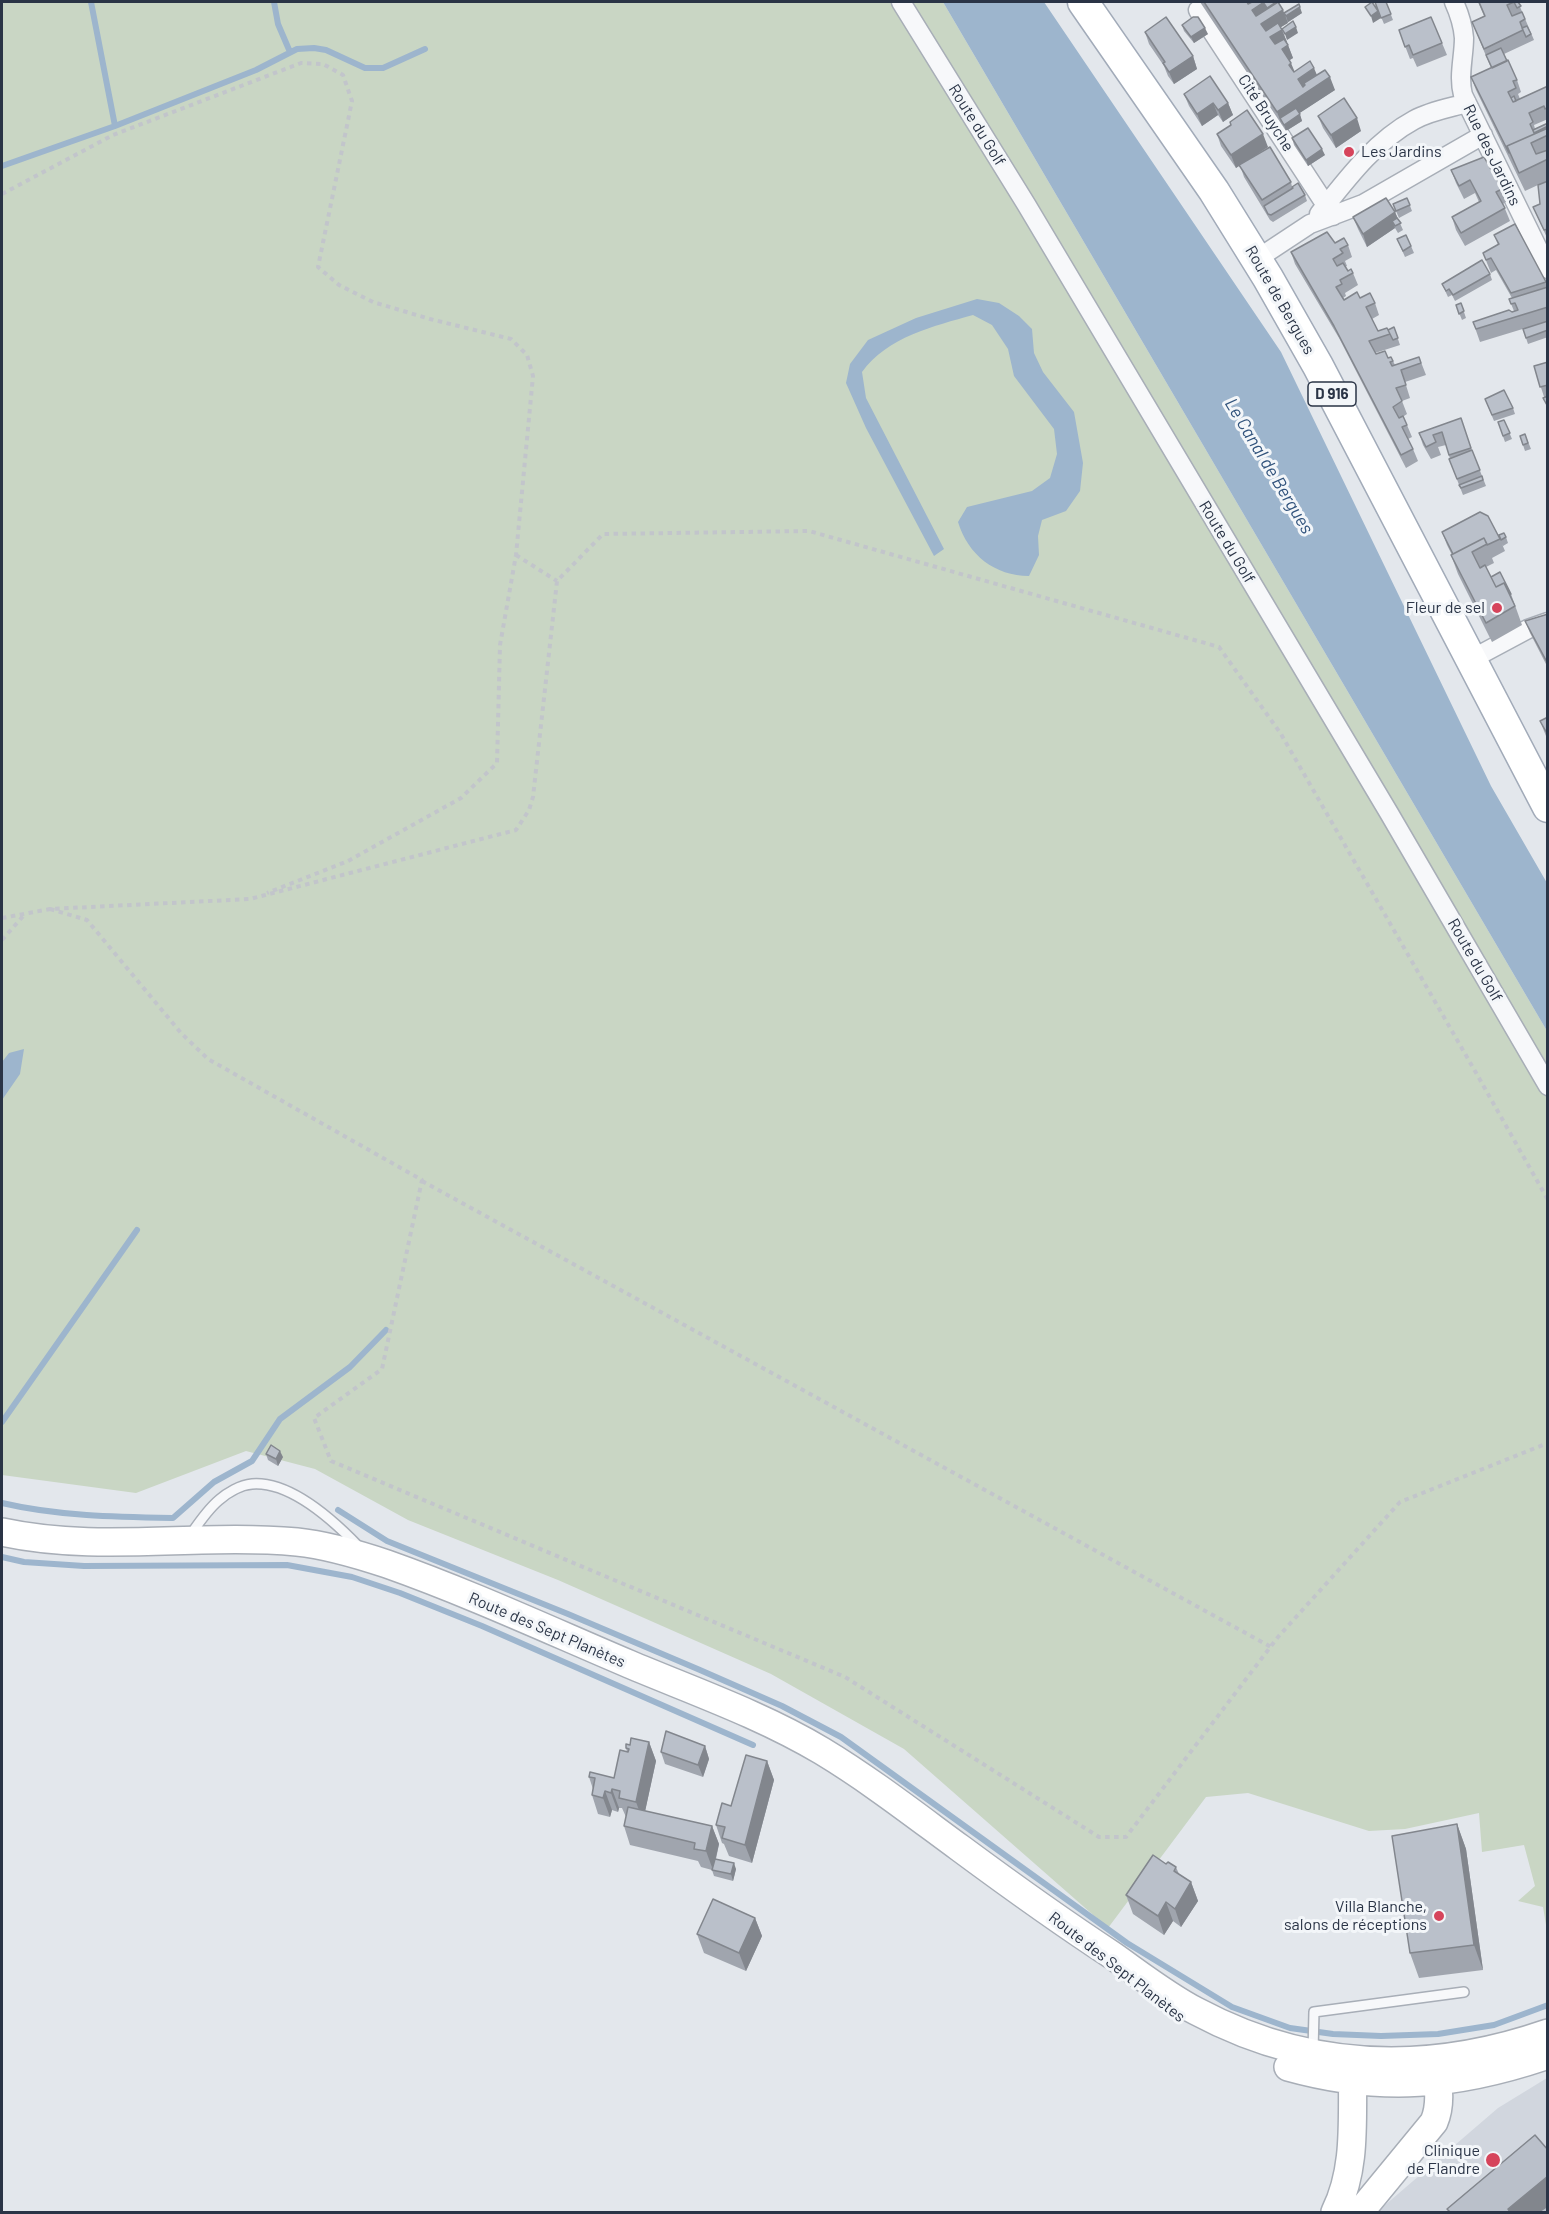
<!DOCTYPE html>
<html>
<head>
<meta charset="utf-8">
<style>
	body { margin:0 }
	#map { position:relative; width:1549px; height:2214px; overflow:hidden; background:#e3e7ec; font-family:Barlow,sans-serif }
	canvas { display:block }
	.frame { position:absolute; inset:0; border:3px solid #2a3446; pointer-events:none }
</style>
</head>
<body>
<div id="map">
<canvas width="1549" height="2214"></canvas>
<div class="frame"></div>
</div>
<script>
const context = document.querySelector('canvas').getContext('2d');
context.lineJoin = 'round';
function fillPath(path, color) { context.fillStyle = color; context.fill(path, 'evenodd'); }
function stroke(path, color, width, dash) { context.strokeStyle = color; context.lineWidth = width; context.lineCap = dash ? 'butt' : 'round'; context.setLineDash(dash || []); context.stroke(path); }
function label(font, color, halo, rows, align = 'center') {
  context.font = font + ' Barlow,sans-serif'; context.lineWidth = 6; context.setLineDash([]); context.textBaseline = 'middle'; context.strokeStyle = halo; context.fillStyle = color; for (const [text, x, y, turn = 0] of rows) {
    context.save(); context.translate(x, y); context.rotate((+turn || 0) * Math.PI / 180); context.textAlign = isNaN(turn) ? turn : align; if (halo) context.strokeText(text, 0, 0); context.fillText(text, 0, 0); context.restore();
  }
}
fillPath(new Path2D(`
	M 1547,2078 L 1547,2212 L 1377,2212 L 1498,2108 Z`), '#d1d6de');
fillPath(new Path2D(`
	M 2,2 L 943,2 L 1547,1031 L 1547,1931 L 1543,1907 L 1518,1901 L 1535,1886 L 1524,1845 L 1482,1852 L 1479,1813 L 1405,1829 L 1369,1831 L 1248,1793 L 1206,1797 L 1108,1928 L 904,1749 L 771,1674 L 558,1580 L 408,1520 L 315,1469 L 246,1451 L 136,1493 L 2,1475 Z`), '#c9d6c4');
fillPath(new Path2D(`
	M 943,2 L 1044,2 L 1281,352 L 1491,786 L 1547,883 L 1547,1031 Z
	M 977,299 L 999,303 L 1019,316 L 1032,329 L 1034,353 L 1043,372 L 1074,412 L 1083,463 L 1080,491 L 1066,511 L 1042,520 L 1038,536 L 1039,555 L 1029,576 C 995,576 968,555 958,522 L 967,507 L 1032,491 L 1050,478 L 1057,454 L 1054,429 L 1014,376 L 1008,349 L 992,325 L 973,315 C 934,326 887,337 862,372 L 866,398 L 944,549 L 934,556 L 866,428 L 846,383 L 850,364 L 868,340 L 916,318 Z
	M 24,1049 L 20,1074 L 2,1100 L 2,1062 L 9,1053 Z`), '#9db5cd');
stroke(new Path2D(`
	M 91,2 L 115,126
	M 274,2 L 278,24 L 290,52
	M 2,166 L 115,126 L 256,70 L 297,49 L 314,48 L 326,50 L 365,68 L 383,68 L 425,49
	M 2,1422 L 137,1230
	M 2,1503 C 57,1516 116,1517 173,1518 L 214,1482 L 252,1461 L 280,1419 L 350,1367 L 386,1330
	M 338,1510 L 387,1541 L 568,1614 L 700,1670 L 782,1706 L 841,1737 L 1127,1943 L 1232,2007 L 1290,2028 L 1333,2034 L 1381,2036 L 1438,2034 L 1494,2025 L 1548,2005
	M 2,1557 L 24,1562 L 84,1566 L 287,1565 L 352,1577 L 400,1593 L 482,1626 L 753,1745`), '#9db5cd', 6);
const lane = new Path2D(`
	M 189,1537 C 198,1524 207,1510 219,1500 C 227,1493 240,1485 252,1484 C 290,1481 334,1521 359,1547
	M 1313,2051 L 1314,2012 L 1464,1992`);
const street = new Path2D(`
	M 901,2 L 1026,204 L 1389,813 L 1548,1086
	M 1454,2 C 1459,13 1463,25 1464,38 C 1464,57 1458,76 1463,95 L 1548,269
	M 1198,10 L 1333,216
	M 1319,214 C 1346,180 1375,141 1414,120 C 1430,111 1449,108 1467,103
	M 1257,259 L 1310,224 L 1363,204 L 1483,135
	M 1470,660 L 1528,629 L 1548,622`);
const secondary = new Path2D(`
	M 2,1532 C 99,1553 198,1533 297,1542 C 327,1545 357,1554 387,1564 C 469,1593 549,1630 629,1664 C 693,1691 762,1715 822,1751 C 870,1780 915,1815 960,1848 C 1010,1885 1060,1921 1112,1955 C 1139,1974 1167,1996 1196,2011 C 1310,2072 1427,2075 1548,2033
	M 1288,2067 C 1381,2093 1457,2086 1548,2055
	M 1335,2212 C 1358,2166 1351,2114 1353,2063
	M 1360,2212 L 1434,2122 C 1442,2103 1438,2084 1435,2064`);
const primary = new Path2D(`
	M 1083,2 L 1214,191 L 1268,278 L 1318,366 L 1548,807`);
stroke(lane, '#a8aeb7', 12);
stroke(street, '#a8aeb7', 21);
stroke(secondary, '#a8aeb7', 30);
stroke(primary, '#a2abb9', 33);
stroke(new Path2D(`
	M 2,194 L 113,135 L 301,63 L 323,64 L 343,75 L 352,101 L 318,267 L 339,285 L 373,302 L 430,319 L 511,339 L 527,355 L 533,376 L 516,555 L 500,645 L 497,763 L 461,798 L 348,861 L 267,893
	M 516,555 L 557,581
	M 50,909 L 87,920 L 181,1033 L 208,1059 L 422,1180 L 382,1369 L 314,1418 L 331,1461 L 845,1677 L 1099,1837 L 1126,1837 L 1278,1637 L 1400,1502 L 1548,1443
	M 2,918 L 50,909 L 250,899 L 516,830 L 529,810 L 533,797 L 557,581 L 603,534 L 809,531 L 1219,647 L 1281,734 L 1479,1078 L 1548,1200
	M 2,940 L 25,914
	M 422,1181 L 1271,1647`), '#c2c5cb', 4, [4.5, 4.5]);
stroke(lane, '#f7f8fa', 9);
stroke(street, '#f7f8fa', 18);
stroke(secondary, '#fff', 27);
stroke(primary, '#fff', 30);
fillPath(new Path2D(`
	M 1200,2 L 1276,2 L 1284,13 L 1302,13 L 1281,27 L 1293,58 L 1289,60 L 1294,72 L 1317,75 L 1335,90 L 1299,113 L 1302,121 L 1286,131 Z
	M 1375,2 L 1386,2 L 1393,20 L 1384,24 Z
	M 1478,2 L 1518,2 L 1534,40 L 1504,54 L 1517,80 L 1521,92 L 1518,94 L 1520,99 L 1548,86 L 1548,119 L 1534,125 L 1535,129 L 1548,123 L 1548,240 L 1533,207 L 1540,204 L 1538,185 L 1525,191 L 1476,90 L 1471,77 L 1491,68 L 1472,22 L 1484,16 Z
	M 1182,25 L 1208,34 L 1194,43 L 1184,31 Z
	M 1399,30 L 1442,43 L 1447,55 L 1417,67 L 1413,58 L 1410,59 Z
	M 1145,32 L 1193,56 L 1197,69 L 1174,84 L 1168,76 L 1164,66 L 1149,44 Z
	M 1184,94 L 1228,103 L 1233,115 L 1223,122 L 1218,115 L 1202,126 L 1189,106 Z
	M 1318,116 L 1361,131 L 1336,148 L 1323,128 Z
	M 1230,122 L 1268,147 L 1251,158 L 1291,182 L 1292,187 L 1305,195 L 1307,201 L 1273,222 L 1270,220 L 1244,177 L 1240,165 L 1236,168 L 1221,146 L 1217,134 L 1231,125 Z
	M 1292,138 L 1325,155 L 1308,166 L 1294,145 Z
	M 1451,170 L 1502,189 L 1507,201 L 1503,204 L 1510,221 L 1465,246 L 1456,230 L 1452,217 L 1479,202 L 1475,193 L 1464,199 L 1456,183 Z
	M 1407,198 L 1412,211 L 1399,218 L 1393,204 Z
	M 1395,212 L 1403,230 L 1398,233 L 1395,228 L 1367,247 L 1358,229 L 1353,217 Z
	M 1494,235 L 1546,282 L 1548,287 L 1548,337 L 1528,344 L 1523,329 L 1539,324 L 1480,342 L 1473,322 L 1514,311 L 1509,299 L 1512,298 L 1496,270 L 1491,273 L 1483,253 L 1498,245 Z
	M 1397,239 L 1411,246 L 1414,253 L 1405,257 Z
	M 1348,245 L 1352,257 L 1345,261 L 1347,266 L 1345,267 L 1348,271 L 1353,273 L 1358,285 L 1345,293 L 1346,296 L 1343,298 L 1344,300 L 1360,298 L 1375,303 L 1379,315 L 1372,319 L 1378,331 L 1388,330 L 1394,327 L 1400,345 L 1375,353 L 1376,354 L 1388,358 L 1391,357 L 1395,365 L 1419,357 L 1426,375 L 1405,382 L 1410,398 L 1402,401 L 1407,414 L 1401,418 L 1407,425 L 1412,437 L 1408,439 L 1413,449 L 1418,461 L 1406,468 L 1339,338 L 1295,264 L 1291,252 Z
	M 1490,274 L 1492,280 L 1455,301 L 1452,295 L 1448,297 L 1442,284 Z
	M 1461,303 L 1466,318 L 1462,320 L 1456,305 Z
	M 1548,362 L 1548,409 L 1534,366 Z
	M 1485,399 L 1513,408 L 1515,414 L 1494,421 Z
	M 1461,418 L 1473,453 L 1486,486 L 1463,495 L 1449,459 L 1450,459 L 1446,445 L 1438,447 L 1441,455 L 1431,459 L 1423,445 L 1419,433 Z
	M 1504,420 L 1512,439 L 1505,442 L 1498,422 Z
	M 1525,434 L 1531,449 L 1525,451 L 1520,436 Z
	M 1442,532 L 1506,537 L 1508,543 L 1503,546 L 1502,544 L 1505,551 L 1492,558 L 1494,563 L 1486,567 L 1491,576 L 1511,594 L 1522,625 L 1492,642 L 1458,574 L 1451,555 L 1452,555 L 1447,545 Z
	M 1548,614 L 1548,668 L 1530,633 L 1525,621 Z
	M 1548,717 L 1548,741 L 1540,721 Z
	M 266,1454 L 283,1457 L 278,1466 L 268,1460 Z
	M 649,1742 L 656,1761 L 645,1811 L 712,1826 L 719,1844 L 716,1859 L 736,1869 L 733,1881 L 714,1876 L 712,1870 L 701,1867 L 698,1861 L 630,1845 L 624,1826 L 626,1817 L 622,1808 L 619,1808 L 618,1812 L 612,1810 L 610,1817 L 598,1814 L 592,1795 L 593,1789 L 589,1777 L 614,1778 L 627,1752 L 626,1748 L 630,1745 Z
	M 705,1746 L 709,1759 L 703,1777 L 665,1764 L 661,1752 Z
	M 767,1761 L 774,1780 L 752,1863 L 729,1856 L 724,1844 L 722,1843 L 716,1825 Z
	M 1457,1824 L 1466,1849 L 1483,1970 L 1419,1978 L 1410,1953 Z
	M 1166,1864 L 1176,1867 L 1179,1874 L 1191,1882 L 1198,1901 L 1181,1927 L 1173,1921 L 1164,1935 L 1133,1914 L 1126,1895 Z
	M 755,1918 L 762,1936 L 746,1971 L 704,1953 L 697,1934 Z`), '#a0a5ae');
fillPath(new Path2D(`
	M 1264,2 L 1269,15 L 1257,22 L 1252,10 Z
	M 1300,7 L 1302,13 L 1288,22 L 1286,16 Z
	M 1283,10 L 1288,23 L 1266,36 L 1261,24 Z
	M 1378,11 L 1381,18 L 1373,23 L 1371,16 Z
	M 1296,27 L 1298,33 L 1287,40 L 1285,34 Z
	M 1205,28 L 1208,34 L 1194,43 L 1191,37 Z
	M 1282,30 L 1287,42 L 1275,50 L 1270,37 Z
	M 1288,45 L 1293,58 L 1287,62 L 1282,49 Z
	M 1193,56 L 1197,69 L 1174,84 L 1169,72 Z
	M 1291,63 L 1296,75 L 1289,65 Z
	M 1314,68 L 1319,80 L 1302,91 L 1298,79 Z
	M 1330,77 L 1335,90 L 1283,124 L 1280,118 L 1282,125 L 1277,112 Z
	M 1213,103 L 1218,115 L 1202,126 L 1197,114 Z
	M 1228,103 L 1233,115 L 1223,122 L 1218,110 Z
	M 1300,114 L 1302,121 L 1286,131 L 1284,125 Z
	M 1357,118 L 1361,131 L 1336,148 L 1331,135 Z
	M 1263,134 L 1268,147 L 1236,168 L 1231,155 Z
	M 1322,149 L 1325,155 L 1308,166 L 1306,160 Z
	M 1395,212 L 1400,224 L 1392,221 L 1395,228 L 1367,247 L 1363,234 Z
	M 280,1451 L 283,1457 L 278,1466 L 276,1459 Z
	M 649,1742 L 656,1761 L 643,1821 L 636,1802 Z
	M 705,1746 L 709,1759 L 703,1777 L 698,1765 Z
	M 767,1761 L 774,1780 L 752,1863 L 745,1845 Z
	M 612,1789 L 619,1808 L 618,1812 L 611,1793 Z
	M 605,1791 L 612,1810 L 610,1817 L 603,1798 Z
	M 1457,1824 L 1466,1849 L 1483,1970 L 1474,1945 Z
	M 712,1826 L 719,1844 L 713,1870 L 706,1851 Z
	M 734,1863 L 736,1869 L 733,1881 L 731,1874 Z
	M 1191,1882 L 1198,1901 L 1181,1927 L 1175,1909 Z
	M 1166,1902 L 1173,1921 L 1164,1935 L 1158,1916 Z
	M 755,1918 L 762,1936 L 746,1971 L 739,1953 Z
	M 1548,2176 L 1548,2208 L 1542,2212 L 1509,2212 L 1508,2209 Z`), '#82868d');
const building = new Path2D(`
	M 1204,2 L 1247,2 L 1248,4 L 1252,2 L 1264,2 L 1252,10 L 1256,16 L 1278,2 L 1283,10 L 1261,24 L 1266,31 L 1278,23 L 1282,30 L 1270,37 L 1275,44 L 1284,39 L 1288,45 L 1282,49 L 1291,63 L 1289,65 L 1294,72 L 1310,61 L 1314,68 L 1298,79 L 1303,87 L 1305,85 L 1304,83 L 1325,70 L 1330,77 L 1277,112 Z
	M 1263,2 L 1276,2 L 1267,8 Z
	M 1372,2 L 1378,11 L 1371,16 L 1365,7 Z
	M 1375,2 L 1386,2 L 1391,14 L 1381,18 Z
	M 1479,2 L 1514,2 L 1507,5 L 1512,16 L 1522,12 L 1525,19 L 1520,22 L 1523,30 L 1484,49 L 1472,22 L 1485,16 Z
	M 1514,2 L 1518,2 L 1521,6 L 1517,8 Z
	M 1299,4 L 1300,7 L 1286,16 L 1284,13 Z
	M 1166,17 L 1193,56 L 1169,72 L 1163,63 L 1165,62 L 1145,32 Z
	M 1193,17 L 1198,17 L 1205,28 L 1191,37 L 1182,25 Z
	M 1431,17 L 1442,43 L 1413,55 L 1409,45 L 1405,47 L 1399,30 Z
	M 1293,21 L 1296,27 L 1285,34 L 1282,29 Z
	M 1527,26 L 1531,34 L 1526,37 L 1522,28 Z
	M 1501,48 L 1507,61 L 1492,68 L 1486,55 Z
	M 1508,60 L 1517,80 L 1513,81 L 1516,88 L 1508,92 L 1513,102 L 1548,86 L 1548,107 L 1545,109 L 1544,106 L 1529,113 L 1533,122 L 1530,124 L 1534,133 L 1548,126 L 1548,128 L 1507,146 L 1509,153 L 1471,77 Z
	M 1210,76 L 1228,103 L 1218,110 L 1213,103 L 1197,114 L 1184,94 Z
	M 1514,96 L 1516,101 L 1513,102 L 1511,98 Z
	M 1344,98 L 1357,118 L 1331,135 L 1318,116 Z
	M 1296,108 L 1300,114 L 1284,125 L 1280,118 Z
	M 1247,110 L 1263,134 L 1231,155 L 1217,134 L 1231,125 L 1230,122 Z
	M 1548,123 L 1548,126 L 1534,133 L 1533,130 Z
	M 1308,128 L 1322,149 L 1306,160 L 1292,138 Z
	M 1548,128 L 1548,135 L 1531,143 L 1536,154 L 1548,150 L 1548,159 L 1519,173 L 1507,146 Z
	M 1270,147 L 1291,182 L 1262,200 L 1239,165 Z
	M 1484,157 L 1502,189 L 1496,192 L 1505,208 L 1461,233 L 1452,217 L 1481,201 L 1470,180 L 1459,186 L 1451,170 Z
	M 1548,181 L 1548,229 L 1544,230 L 1533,207 L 1540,204 L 1538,185 Z
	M 1298,183 L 1305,195 L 1271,215 L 1268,214 L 1264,206 L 1293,188 L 1292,187 Z
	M 1386,198 L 1395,212 L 1363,234 L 1353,217 Z
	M 1407,198 L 1410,205 L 1396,211 L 1393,204 Z
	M 1397,218 L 1401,223 L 1395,226 L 1392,221 Z
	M 1515,224 L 1546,282 L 1511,293 L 1491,258 L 1486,260 L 1483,253 L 1499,244 L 1494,235 Z
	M 1327,232 L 1335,243 L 1344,238 L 1348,245 L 1340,249 L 1343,253 L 1333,259 L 1337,266 L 1343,263 L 1348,271 L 1351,269 L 1353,273 L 1340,280 L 1342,284 L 1336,287 L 1344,300 L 1357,292 L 1360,298 L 1370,293 L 1375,303 L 1366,307 L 1378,331 L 1387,328 L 1390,334 L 1369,341 L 1376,354 L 1385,351 L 1388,358 L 1391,357 L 1393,361 L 1390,362 L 1392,366 L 1419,357 L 1421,363 L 1401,370 L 1406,385 L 1396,388 L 1402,401 L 1393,407 L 1399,418 L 1403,416 L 1407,425 L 1402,427 L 1413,449 L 1401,455 L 1334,326 L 1291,252 Z
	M 1406,235 L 1411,246 L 1403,251 L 1397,239 Z
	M 1482,260 L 1490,274 L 1453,295 L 1449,289 L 1446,291 L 1442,284 Z
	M 1548,287 L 1548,307 L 1476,329 L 1473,322 L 1509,310 L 1512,312 L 1518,310 L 1515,303 L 1511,304 L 1509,299 Z
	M 1461,303 L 1464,311 L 1459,314 L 1456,305 Z
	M 1548,321 L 1548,330 L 1526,338 L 1523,329 Z
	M 1394,327 L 1398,338 L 1393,340 L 1388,330 Z
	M 1548,362 L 1548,385 L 1540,387 L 1534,366 Z
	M 1504,390 L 1513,408 L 1492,415 L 1485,399 Z
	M 1548,396 L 1548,407 L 1543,398 Z
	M 1461,418 L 1471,448 L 1449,455 L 1442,432 L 1433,435 L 1436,442 L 1426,447 L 1419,433 Z
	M 1504,420 L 1510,433 L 1503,436 L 1498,422 Z
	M 1525,434 L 1528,443 L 1523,445 L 1520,436 Z
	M 1472,450 L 1480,470 L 1457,479 L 1449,459 Z
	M 1482,476 L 1483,480 L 1461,488 L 1459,485 Z
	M 1480,512 L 1488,516 L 1500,539 L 1487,545 L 1484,538 L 1453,554 L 1442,532 Z
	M 1504,533 L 1506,537 L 1501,540 L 1499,535 Z
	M 1484,538 L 1487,544 L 1472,552 L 1480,568 L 1485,565 L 1496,587 L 1504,583 L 1515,606 L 1486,623 L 1451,555 Z
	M 1500,572 L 1511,594 L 1510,595 L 1504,583 L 1496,587 L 1491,577 Z
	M 1548,614 L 1548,664 L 1525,621 Z
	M 1548,717 L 1548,735 L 1540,721 Z
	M 271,1445 L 280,1451 L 276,1459 L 266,1454 Z
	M 666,1731 L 705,1746 L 698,1765 L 661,1752 Z
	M 631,1738 L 649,1742 L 636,1802 L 619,1798 L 620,1791 L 612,1789 L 611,1793 L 605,1791 L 603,1798 L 592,1795 L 595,1778 L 589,1777 L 590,1772 L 614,1778 L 620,1750 L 628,1752 L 629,1749 L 626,1748 L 626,1744 L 630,1745 Z
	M 746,1755 L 767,1761 L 745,1845 L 722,1838 L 725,1827 L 716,1825 L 722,1803 L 731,1806 Z
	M 628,1807 L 712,1826 L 706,1851 L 694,1849 L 695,1843 L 624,1826 Z
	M 1457,1824 L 1474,1945 L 1410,1953 L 1392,1836 Z
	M 1153,1855 L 1166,1864 L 1168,1862 L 1176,1867 L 1174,1871 L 1191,1882 L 1175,1909 L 1166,1902 L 1158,1916 L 1126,1895 Z
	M 715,1859 L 734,1863 L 731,1874 L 712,1870 Z
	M 713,1899 L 755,1918 L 739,1953 L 697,1934 Z
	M 1535,2135 L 1548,2150 L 1548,2176 L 1508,2209 L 1510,2212 L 1450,2212 L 1447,2209 Z
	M 1548,2206 L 1548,2212 L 1539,2212 Z`);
fillPath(building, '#bac0ca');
stroke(building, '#82868d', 1.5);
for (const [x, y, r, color] of [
	[1349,152,6,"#d6445b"],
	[1497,608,6,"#d6445b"],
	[1439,1916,6,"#d6445b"],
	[1493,2160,8,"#d6445b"]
]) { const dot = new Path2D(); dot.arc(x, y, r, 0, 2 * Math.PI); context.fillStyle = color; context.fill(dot); stroke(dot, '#f3f6f9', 2); }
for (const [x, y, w] of [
	[1332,394,48]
]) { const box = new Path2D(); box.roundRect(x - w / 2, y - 12, w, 24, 4.5); context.fillStyle = '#f3f6f9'; context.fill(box); stroke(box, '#2a3446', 1.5); }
label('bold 15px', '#2a3446', null, [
	["D 916",1332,394]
]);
label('16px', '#2a3446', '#f3f6f9', [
	["Cité Bruyche",1266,113,57],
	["Route du Golf",977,125,58],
	["Rue des Jardins",1492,155,64],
	["Route de Bergues",1280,300,60],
	["Route du Golf",1227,542,59],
	["Route du Golf",1475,960,60],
	["Route des Sept Planètes",547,1630,23],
	["Route des Sept Planètes",1117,1967,38]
]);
label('16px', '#2a3446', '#f3f6f9', [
	["Les Jardins",1361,152,"left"],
	["Fleur de sel",1485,608],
	["Villa Blanche,",1427,1907],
	["salons de réceptions",1427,1925],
	["Clinique",1480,2151],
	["de Flandre",1480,2169]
], 'right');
label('italic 18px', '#31537c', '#f3f6f9', [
	["Le Canal de Bergues",1269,466,59]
]);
</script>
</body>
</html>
